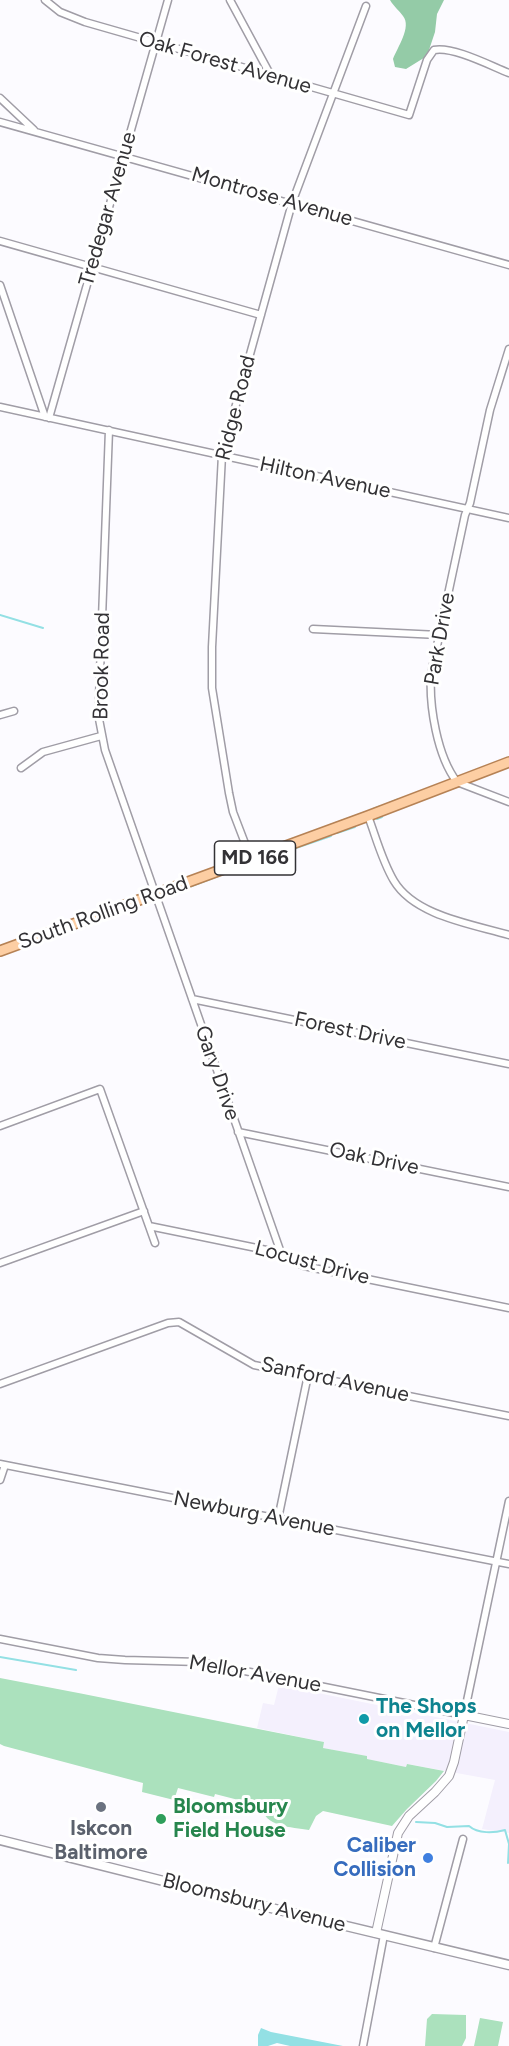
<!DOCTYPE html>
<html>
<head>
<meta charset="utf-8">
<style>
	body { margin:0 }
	canvas { display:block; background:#fcfbff }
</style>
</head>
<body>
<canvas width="509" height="2046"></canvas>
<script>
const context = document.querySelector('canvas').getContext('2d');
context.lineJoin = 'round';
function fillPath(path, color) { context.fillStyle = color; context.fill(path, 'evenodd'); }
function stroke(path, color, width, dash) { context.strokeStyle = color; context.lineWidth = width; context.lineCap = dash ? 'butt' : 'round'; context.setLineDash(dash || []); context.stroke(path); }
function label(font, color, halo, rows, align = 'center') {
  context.font = font + ' Figtree,sans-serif'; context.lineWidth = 6; context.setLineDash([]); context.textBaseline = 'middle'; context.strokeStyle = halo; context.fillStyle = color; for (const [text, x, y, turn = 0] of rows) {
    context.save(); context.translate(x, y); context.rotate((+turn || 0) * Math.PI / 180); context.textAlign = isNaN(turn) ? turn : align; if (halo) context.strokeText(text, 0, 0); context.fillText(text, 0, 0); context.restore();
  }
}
fillPath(new Path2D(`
	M 279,1685 L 509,1732 L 509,1833 L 482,1829 L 495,1780 L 407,1764 L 406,1767 L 366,1759 L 366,1756 L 323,1748 L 324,1742 L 257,1728 L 263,1703 L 274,1705 Z`), '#f4f0fd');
fillPath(new Path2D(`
	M 0,1678 C 108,1698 216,1721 324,1742 L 323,1748 L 367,1756 L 367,1759 L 406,1767 L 407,1764 L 444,1771 L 436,1781 L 407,1809 L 392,1826 L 323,1811 L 316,1816 L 309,1830 C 292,1827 263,1827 262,1806 L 215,1794 L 214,1797 L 178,1788 L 174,1800 L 142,1792 L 143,1783 L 4,1746 L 0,1744 Z
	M 432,2014 L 466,2015 L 466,2038 L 462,2046 L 425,2046 L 427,2019 Z
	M 480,2018 L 503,2022 L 498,2046 L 474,2046 Z`), '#abe1bd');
fillPath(new Path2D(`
	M 390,0 L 444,0 L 437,14 L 435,32 L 427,56 L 406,69 L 395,67 L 393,59 C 397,48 412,27 403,16 C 399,10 394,7 390,0 Z`), '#94cba7');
fillPath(new Path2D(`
	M 261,2028 L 271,2032 L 343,2046 L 290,2046 L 277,2043 L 268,2046 L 258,2046 L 258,2035 Z`), '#93e0e4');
stroke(new Path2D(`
	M 0,615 L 43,628
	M 389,803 L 399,799
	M 373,809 L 381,806
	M 377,819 L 382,817
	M 330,825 L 366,812
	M 337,833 L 355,827
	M 293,849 L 331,836
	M 237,869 L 257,862
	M 189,887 L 229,872
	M 0,1657 L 76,1670
	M 416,1822 L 435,1823 L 447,1827 L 469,1826 C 478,1834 494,1833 505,1830 L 509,1844 L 508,1863`), '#93e0e4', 2);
const minor = new Path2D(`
	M 45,0 L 60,12 L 85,22 L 409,115 L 427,60 L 434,50 C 453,46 491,66 509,73
	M 230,0 L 271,76
	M 0,98 L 34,130
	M 0,122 L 509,265
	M 0,241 L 261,315
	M 0,285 L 45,417
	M 509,349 L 490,410 L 470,503 L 465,515 L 431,674 C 429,706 437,756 457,782 L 509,802
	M 0,407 L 509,518
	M 49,418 L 168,0
	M 109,430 L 99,699 L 99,719 L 105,750 L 281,1253
	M 313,629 L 439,635
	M 0,715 L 14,711
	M 21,768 L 43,752 L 101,736
	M 368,816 C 376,837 382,861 394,881 C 415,916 472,924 509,935
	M 251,859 L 233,812 L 229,793 L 212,688 L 212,647 L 222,455 L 292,203 L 366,6
	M 192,999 L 509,1064
	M 0,1126 L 100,1089 L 155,1243
	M 238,1132 L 509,1187
	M 149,1226 L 281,1253 L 291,1260 L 304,1266 L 509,1308
	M 0,1263 L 144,1211
	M 0,1384 L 168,1323 L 179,1322 L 254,1365 L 509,1416
	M 0,1464 L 509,1564
	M 0,1480 L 5,1465
	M 278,1519 L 308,1375
	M 0,1639 L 98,1658 L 125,1660 L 200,1662 L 464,1715 L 509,1501
	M 434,1948 L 463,1839
	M 363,2046 L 384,1935`);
const tertiary = new Path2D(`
	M 376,1933 L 398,1833 L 409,1816 L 435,1792 L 449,1776 L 454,1762 L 464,1715 L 509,1724`);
const secondary = new Path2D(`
	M 0,1840 L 271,1908 L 509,1965`);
const primary = new Path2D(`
	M 0,951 L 368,816 L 509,762`);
stroke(minor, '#a09da6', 9);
stroke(tertiary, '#a09da6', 10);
stroke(secondary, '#a09da6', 11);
stroke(primary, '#b68255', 12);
stroke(minor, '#fff', 6);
stroke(tertiary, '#fff', 8);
stroke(secondary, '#fff', 8);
stroke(primary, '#fdcea3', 9);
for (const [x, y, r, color] of [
	[364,1719,6,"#0f9aa8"],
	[101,1807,6,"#6b7280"],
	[161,1819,6,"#2e9e5b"],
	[428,1858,6,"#3f7fe0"]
]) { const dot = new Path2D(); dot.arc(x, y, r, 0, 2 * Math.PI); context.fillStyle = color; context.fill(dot); stroke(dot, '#fff', 2); }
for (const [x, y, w] of [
	[255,858,81]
]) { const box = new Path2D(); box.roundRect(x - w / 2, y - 17, w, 34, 4.5); context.fillStyle = '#fff'; context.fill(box); stroke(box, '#333235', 1.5); }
label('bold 20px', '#333235', null, [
	["MD 166",255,858]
]);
label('21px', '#333235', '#fff', [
	["Oak Forest Avenue",225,63,16],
	["Montrose Avenue",272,197,16],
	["Tredegar Avenue",108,209,-74],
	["Ridge Road",236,408,-76],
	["Hilton Avenue",325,478,12],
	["Park Drive",440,639,-80],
	["Brook Road",102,666,-89],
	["South Rolling Road",103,913,-20],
	["Forest Drive",350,1031,12],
	["Gary Drive",217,1073,71],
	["Oak Drive",374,1159,12],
	["Locust Drive",312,1263,15],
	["Sanford Avenue",335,1380,12],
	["Newburg Avenue",254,1514,11],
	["Mellor Avenue",255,1674,10],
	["Bloomsbury Avenue",254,1903,14]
]);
label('bold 21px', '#0d838f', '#fff', [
	["The Shops",376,1707],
	["on Mellor",376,1731]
], 'left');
label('bold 21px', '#27864d', '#fff', [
	["Bloomsbury",173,1807],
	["Field House",173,1831]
], 'left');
label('bold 21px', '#5b616d', '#fff', [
	["Iskcon",101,1829],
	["Baltimore",101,1853]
]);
label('bold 21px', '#366cbe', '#fff', [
	["Caliber",416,1846],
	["Collision",416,1870]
], 'right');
</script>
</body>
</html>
